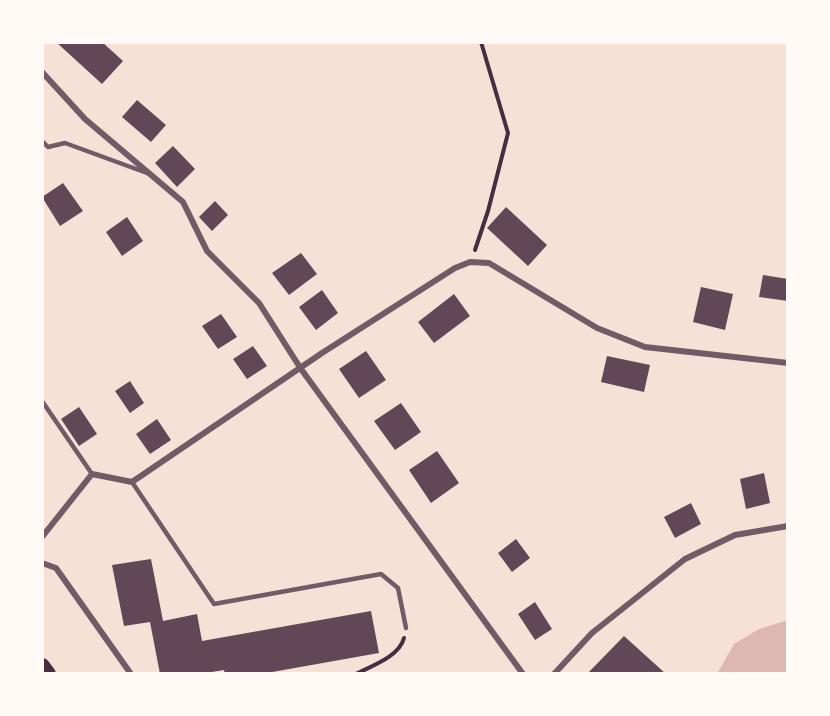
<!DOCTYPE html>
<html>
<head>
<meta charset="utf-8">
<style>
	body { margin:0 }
	#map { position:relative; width:830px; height:716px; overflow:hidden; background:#f7e1d7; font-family:"Source Sans 3",sans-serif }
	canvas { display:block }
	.frame { position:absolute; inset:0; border:44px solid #fffaf5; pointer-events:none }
</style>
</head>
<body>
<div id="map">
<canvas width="830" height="716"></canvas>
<div class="frame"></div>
</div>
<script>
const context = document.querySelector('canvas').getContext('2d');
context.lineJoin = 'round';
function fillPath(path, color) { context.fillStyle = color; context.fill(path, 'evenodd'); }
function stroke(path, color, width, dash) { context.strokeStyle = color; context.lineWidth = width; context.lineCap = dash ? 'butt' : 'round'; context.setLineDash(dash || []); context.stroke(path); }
fillPath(new Path2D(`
	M 788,620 L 788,674 L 717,674 L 734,644 L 759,629 Z`), '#dcb8b0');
fillPath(new Path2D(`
	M 56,42 L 102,42 L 123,61 L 102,84 Z
	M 137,100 L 166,125 L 151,142 L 122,117 Z
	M 173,146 L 195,169 L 177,187 L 155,163 Z
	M 63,183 L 83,211 L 60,226 L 42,197 Z
	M 215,201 L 228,215 L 212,231 L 199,217 Z
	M 506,207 L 547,245 L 528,266 L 487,228 Z
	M 127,217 L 143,241 L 122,256 L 106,232 Z
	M 301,253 L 317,274 L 289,295 L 272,273 Z
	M 763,275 L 788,279 L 788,301 L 759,297 Z
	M 701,287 L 733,294 L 725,330 L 693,322 Z
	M 322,290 L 338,313 L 316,330 L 299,307 Z
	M 454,294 L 470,316 L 434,343 L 418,322 Z
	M 221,314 L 237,337 L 218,349 L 202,326 Z
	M 253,346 L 267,366 L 247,379 L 233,359 Z
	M 366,351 L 386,380 L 359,398 L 339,369 Z
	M 607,356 L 650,365 L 644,392 L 601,382 Z
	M 130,381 L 144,403 L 130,413 L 115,391 Z
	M 401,403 L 421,432 L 395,450 L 374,421 Z
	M 79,407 L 97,434 L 79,446 L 61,419 Z
	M 157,419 L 171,440 L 150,454 L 136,434 Z
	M 437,451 L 459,483 L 431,503 L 409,470 Z
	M 764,473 L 770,503 L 746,509 L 740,479 Z
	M 691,503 L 701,524 L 675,538 L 664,517 Z
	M 516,539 L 530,558 L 512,572 L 498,553 Z
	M 151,559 L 163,621 L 197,614 L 202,641 L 371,611 L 379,653 L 261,674 L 225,674 L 224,670 L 200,674 L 160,674 L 150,622 L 124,626 L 112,565 Z
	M 535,602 L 552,629 L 535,640 L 518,614 Z
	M 624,636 L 666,674 L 587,674 Z`), '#644757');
stroke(new Path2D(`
	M 475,250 L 488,211 L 508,133 L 481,42
	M 356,674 C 371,666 399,657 404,638`), '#4a2c40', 4);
stroke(new Path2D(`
	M 42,141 L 48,147 L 65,143 L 147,173
	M 42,401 L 92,474
	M 132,482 L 214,604 L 381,574 L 398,588 L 406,628`), '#755966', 4.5);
stroke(new Path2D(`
	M 42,72 L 85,119 L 183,202 L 207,251 L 259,303 L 301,369 L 523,674
	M 42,537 L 92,474 L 132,482 L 322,353 L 455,268 L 470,262 L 489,263 L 597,328 L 645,347 L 788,363
	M 42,563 L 56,568 L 131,674
	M 554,674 L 592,633 L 685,559 L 735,535 L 788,526`), '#755966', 6);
stroke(new Path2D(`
	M 42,666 L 48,674`), '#4a2c40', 16);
</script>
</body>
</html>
